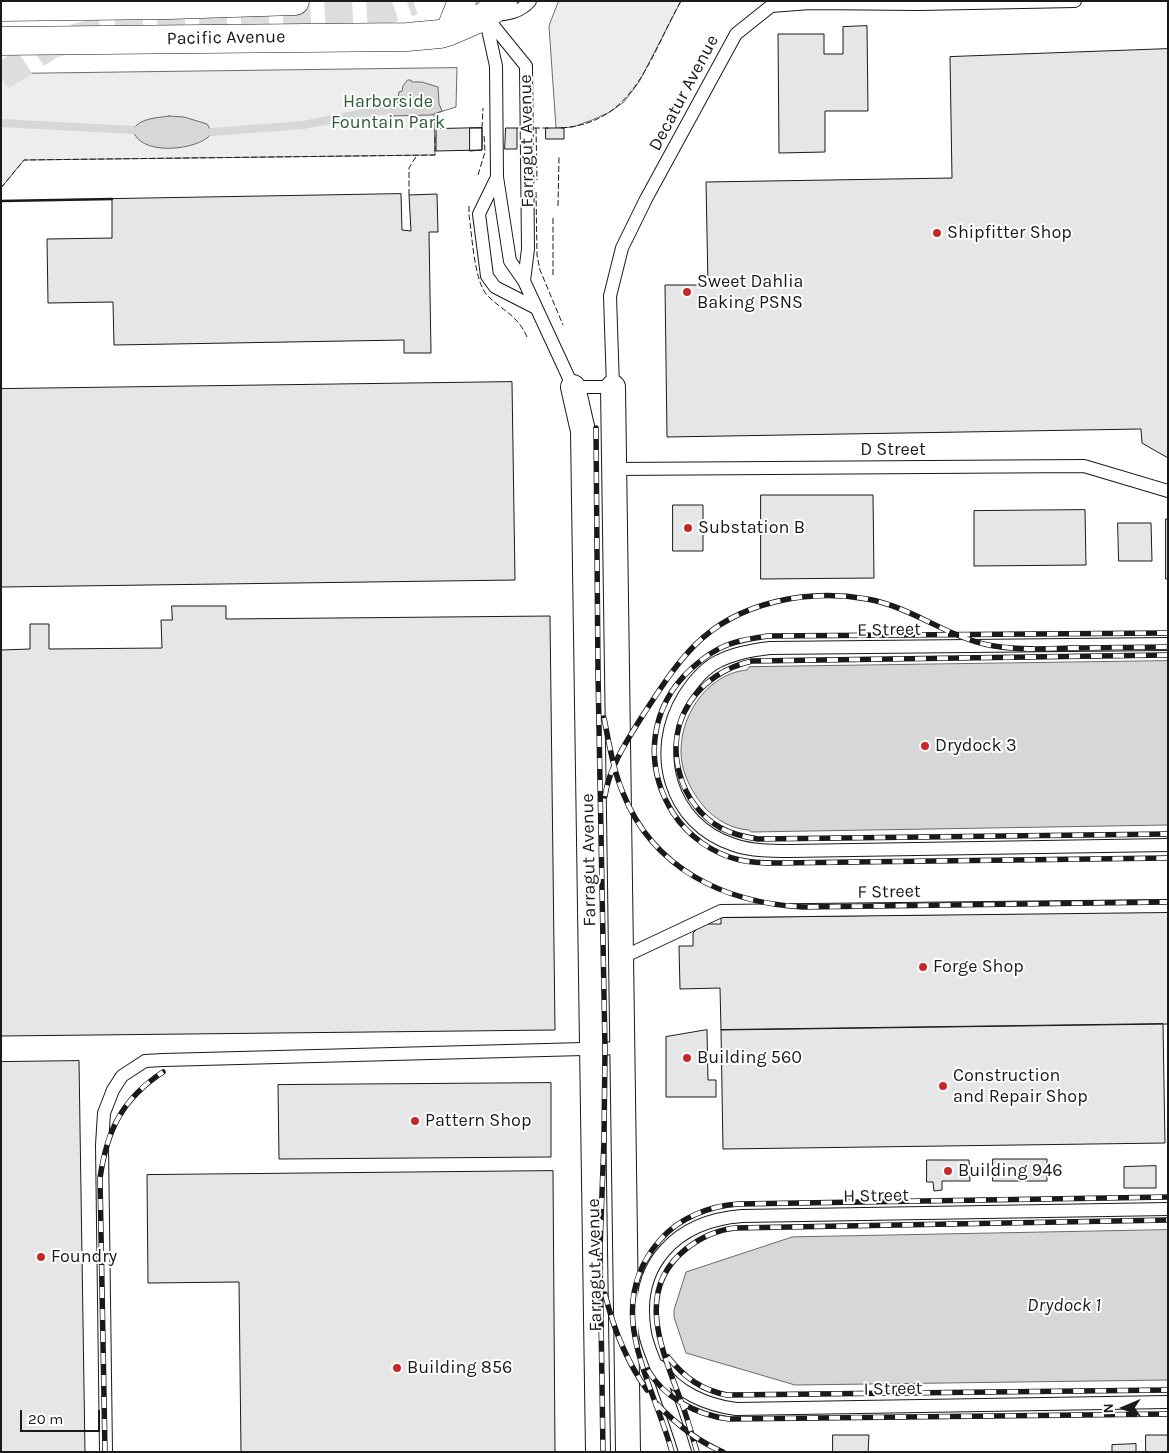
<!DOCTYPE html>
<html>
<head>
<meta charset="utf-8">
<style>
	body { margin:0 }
	#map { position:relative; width:1169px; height:1453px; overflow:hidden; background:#fff; font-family:Karla,sans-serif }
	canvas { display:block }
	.frame { position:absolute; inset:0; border:2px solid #1a1a1a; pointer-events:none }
	.north { position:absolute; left:1099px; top:1383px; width:50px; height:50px; -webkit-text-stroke:4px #fff; paint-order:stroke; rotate:269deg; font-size:14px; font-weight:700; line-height:20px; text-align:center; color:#1a1a1a }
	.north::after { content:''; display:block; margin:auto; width:18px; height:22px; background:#1a1a1a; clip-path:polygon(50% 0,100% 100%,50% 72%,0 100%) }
	.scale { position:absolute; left:20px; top:1410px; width:80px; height:22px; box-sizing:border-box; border:2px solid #1a1a1a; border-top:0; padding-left:6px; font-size:15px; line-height:18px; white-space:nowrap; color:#1a1a1a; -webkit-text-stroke:4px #fff; paint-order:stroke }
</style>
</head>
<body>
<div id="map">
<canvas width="1169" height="1453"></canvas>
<div class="frame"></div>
<div class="north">N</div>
<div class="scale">20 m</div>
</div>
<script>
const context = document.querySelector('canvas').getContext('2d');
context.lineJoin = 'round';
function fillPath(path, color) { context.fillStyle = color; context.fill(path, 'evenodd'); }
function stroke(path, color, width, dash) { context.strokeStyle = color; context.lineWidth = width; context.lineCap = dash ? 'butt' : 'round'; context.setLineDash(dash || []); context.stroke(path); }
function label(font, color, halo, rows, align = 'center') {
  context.font = font + ' Karla,sans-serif'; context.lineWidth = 4; context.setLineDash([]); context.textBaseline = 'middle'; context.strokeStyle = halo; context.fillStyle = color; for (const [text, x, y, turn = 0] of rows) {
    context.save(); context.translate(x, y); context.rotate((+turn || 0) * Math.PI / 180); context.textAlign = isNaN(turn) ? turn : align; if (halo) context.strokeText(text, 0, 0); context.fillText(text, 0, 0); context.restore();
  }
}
const built = new Path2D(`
	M 559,1 L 681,1 L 639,82 L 624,102 L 610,112 L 592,120 L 573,127 L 556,128 L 549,26 Z
	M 457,68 L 456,107 L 434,114 L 435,155 L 24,160 L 1,188 L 1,74 Z`);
fillPath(built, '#ededed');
stroke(built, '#6a6a6a', 1);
const water = new Path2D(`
	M 408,80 L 411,80 L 412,82 L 422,82 L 438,87 L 439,104 L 442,111 L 431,115 L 390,116 L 390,107 L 397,103 L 399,92 L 402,91 L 403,86 Z
	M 169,116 L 184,117 L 207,124 L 212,132 C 210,134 209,137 207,138 C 190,151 139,155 133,130 C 139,118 157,118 169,116 Z
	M 1168,661 L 1168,825 L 751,832 L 749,830 C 731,829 717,820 705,808 C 696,797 688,785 684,771 C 671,729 702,674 747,670 L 749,667 Z
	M 1168,1230 L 1168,1380 L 795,1385 L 686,1353 L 674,1317 L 674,1310 L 686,1272 L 792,1237 Z`);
fillPath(water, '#d7d7d7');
stroke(water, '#6a6a6a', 1);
stroke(new Path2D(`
	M 1,123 L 133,130
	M 212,132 L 303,125 L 364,113 L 390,110`), '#d7d7d7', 8);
const building = new Path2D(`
	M 867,26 L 868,111 L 825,111 L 825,152 L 779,153 L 778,34 L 824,34 L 824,54 L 843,54 L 843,27 Z
	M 1168,49 L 1168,458 L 1142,443 L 1141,429 L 667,437 L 665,285 L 708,285 L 706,182 L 952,178 L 950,57 Z
	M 470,128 L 482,128 L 482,150 L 470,151 Z
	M 482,128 L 482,150 L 436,151 L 436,129 Z
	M 506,128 L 517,128 L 517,149 L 505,149 Z
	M 546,128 L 564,128 L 564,139 L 546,139 Z
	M 401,194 L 402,230 L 411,231 L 409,195 L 437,194 L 438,232 L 429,232 L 431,353 L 404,353 L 404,340 L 114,345 L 113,302 L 48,303 L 47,239 L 112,238 L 112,199 Z
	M 512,382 L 515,580 L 1,587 L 1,389 Z
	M 761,495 L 873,495 L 874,578 L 761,579 Z
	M 673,505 L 703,505 L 703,551 L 673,551 Z
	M 1085,510 L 1086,565 L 974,566 L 974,511 Z
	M 1166,519 L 1168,519 L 1168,579 L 1166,579 Z
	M 1118,523 L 1151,523 L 1152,561 L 1119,561 Z
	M 172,606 L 226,606 L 226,619 L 550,616 L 555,1030 L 1,1036 L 1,650 L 30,649 L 30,624 L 49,624 L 49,649 L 162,648 L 161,620 L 172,620 Z
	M 1168,912 L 1168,1024 L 721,1030 L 720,988 L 680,989 L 679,946 L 693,946 L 693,933 L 702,924 L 721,924 L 721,918 Z
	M 1163,1024 L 1165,1143 L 723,1149 L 721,1030 Z
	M 707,1030 L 708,1080 L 716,1080 L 716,1097 L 666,1097 L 666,1037 Z
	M 79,1061 L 85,1452 L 1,1452 L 1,1062 Z
	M 551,1083 L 551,1157 L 279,1159 L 278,1085 Z
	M 993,1159 L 1047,1159 L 1047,1181 L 993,1181 Z
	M 927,1160 L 969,1160 L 970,1181 L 942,1181 L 942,1190 L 934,1191 L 933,1182 L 927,1182 Z
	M 1156,1166 L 1156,1188 L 1124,1188 L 1124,1167 Z
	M 553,1171 L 555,1452 L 241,1452 L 239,1282 L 148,1283 L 147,1175 Z
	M 833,1435 L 869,1435 L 868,1452 L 833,1452 Z
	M 1146,1435 L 1168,1435 L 1168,1452 L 1146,1452 Z
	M 1136,1444 L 1136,1452 L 1112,1452 L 1112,1445 Z`);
fillPath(building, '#e6e6e6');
stroke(building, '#1a1a1a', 1);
stroke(new Path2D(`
	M 1,77 L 52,44 L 109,29 L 172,23 L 384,11 L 413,1`), '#ddd', 28, [28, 14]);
const service = new Path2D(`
	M 530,1 C 518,15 502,14 485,16 L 496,66 L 497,177 L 510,261 L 524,281 L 573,387 L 613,387 L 610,296 L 622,248 L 646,199 L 736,34 L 771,6 L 810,3 L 919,4 L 1075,1
	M 487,18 L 526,66 L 528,249 L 524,281
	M 497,177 L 479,214 L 487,276 L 495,287 L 536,308
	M 615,469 L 1084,466 L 1168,491
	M 1168,644 L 770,648 C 752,650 735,653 719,661 C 704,668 693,682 684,696 C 650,751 669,824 734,845 C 752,851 772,851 790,851 L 1168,845
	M 621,958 L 721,911 L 1168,906
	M 659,1366 C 676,1392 706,1405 736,1409 L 1168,1402
	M 106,1452 L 102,1145 L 104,1113 L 113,1090 L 122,1076 L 145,1061 L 163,1060 L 622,1048
	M 685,1452 C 677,1424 666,1397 657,1369 C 653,1357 647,1345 645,1333 C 633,1265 676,1221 742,1216 L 1168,1209`);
const minor = new Path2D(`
	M 573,387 L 583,431 L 598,1452
	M 613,387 L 628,1452`);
const secondary = new Path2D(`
	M 1,7 L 170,5 L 295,1`);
const trunk = new Path2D(`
	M 450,31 L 462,1
	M 1,41 L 407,37 L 440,34 L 450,31 L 485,16 L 503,1`);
stroke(service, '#1a1a1a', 14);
stroke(minor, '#1a1a1a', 26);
stroke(secondary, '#1a1a1a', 29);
stroke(trunk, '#1a1a1a', 29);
stroke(service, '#fff', 12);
stroke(minor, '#fff', 24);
stroke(secondary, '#fff', 28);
stroke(trunk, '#fff', 28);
const rail = new Path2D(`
	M 596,428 L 598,674 L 605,1048 L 604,1140 L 600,1248 L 603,1452
	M 1168,633 L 768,636 C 754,638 740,640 727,645 C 714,650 702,659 692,668 C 649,707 643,765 673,813 C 688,836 713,854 740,860 C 752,863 765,863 778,863 L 1168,858
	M 1168,655 L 752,661 C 699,673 664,720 680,775 C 686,797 701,817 721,828 C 732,834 745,837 758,839 L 1168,834
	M 604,718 C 609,743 613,769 623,793 C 653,869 725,903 803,907 L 1168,902
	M 605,796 C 609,767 628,739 643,715 C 659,691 674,666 695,645 C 739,601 808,589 867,599 C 913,607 949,639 994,646 C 1019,650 1044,649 1070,648 C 1102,648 1135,647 1168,647
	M 605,1294 C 613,1327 627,1362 647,1390
	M 668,1357 C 684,1377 701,1390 727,1395 L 1168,1390
	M 648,1370 C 664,1398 697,1415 729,1419 L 1168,1414
	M 657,1404 C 676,1424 697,1441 723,1452
	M 105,1452 L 100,1178 C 107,1130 122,1099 163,1072
	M 672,1452 C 652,1379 601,1308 660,1240 C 679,1218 709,1206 738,1204 L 1168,1197
	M 697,1452 C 692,1435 687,1417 681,1401 C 662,1350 634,1290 686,1249 C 701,1237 717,1230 735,1228 L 1168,1220`);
stroke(rail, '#1a1a1a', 5.5);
stroke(rail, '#fff', 4, [11]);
stroke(new Path2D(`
	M 482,128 L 483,108
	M 517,128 L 549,128
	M 536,128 L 537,180
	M 561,128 C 636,123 650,55 681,1
	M 478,175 L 485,152 L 484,134
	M 1,188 L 24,160 L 435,155 L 435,136 L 437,136
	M 536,192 L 537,255 L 540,270 L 563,325
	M 409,195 L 409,168 L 417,155
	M 469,206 L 469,215 C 472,234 474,281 487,295 C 502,311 517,314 527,337
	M 558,206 L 559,157
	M 553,218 L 553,277`), '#1a1a1a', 1, [6, 2.5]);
stroke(new Path2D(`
	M 1,201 L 112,199`), '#1a1a1a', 2.5);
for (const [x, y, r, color] of [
	[937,233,5,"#c62828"],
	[687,292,5,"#c62828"],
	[688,528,5,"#c62828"],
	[925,746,5,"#c62828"],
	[923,967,5,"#c62828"],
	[687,1058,5,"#c62828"],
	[943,1086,5,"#c62828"],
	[415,1121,5,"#c62828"],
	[948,1171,5,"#c62828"],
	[41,1257,5,"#c62828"],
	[397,1368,5,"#c62828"]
]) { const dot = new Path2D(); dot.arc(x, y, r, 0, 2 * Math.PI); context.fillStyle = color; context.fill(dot); stroke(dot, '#fff', 2); }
label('18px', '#1a1a1a', '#fff', [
	["Pacific Avenue",226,38,-1],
	["Decatur Avenue",684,93,-62],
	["Farragut Avenue",527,141,-91],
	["D Street",893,450],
	["E Street",889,630,-1],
	["Farragut Avenue",589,860,-91],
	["F Street",889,892,-1],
	["H Street",876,1196,-1],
	["Farragut Avenue",595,1265,-91],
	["I Street",893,1389,-1]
]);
label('18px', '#2b5a34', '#fff', [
	["Harborside",388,102],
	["Fountain Park",388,123]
]);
label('18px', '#1a1a1a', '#fff', [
	["Shipfitter Shop",947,233],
	["Sweet Dahlia",697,282],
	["Baking PSNS",697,303],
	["Substation B",698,528],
	["Drydock 3",935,746],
	["Forge Shop",933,967],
	["Building 560",697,1058],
	["Construction",953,1076],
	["and Repair Shop",953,1097],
	["Pattern Shop",425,1121],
	["Building 946",958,1171],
	["Foundry",51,1257],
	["Building 856",407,1368]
], 'left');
label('italic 19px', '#1a1a1a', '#fff', [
	["Drydock 1",1064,1306]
]);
</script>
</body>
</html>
